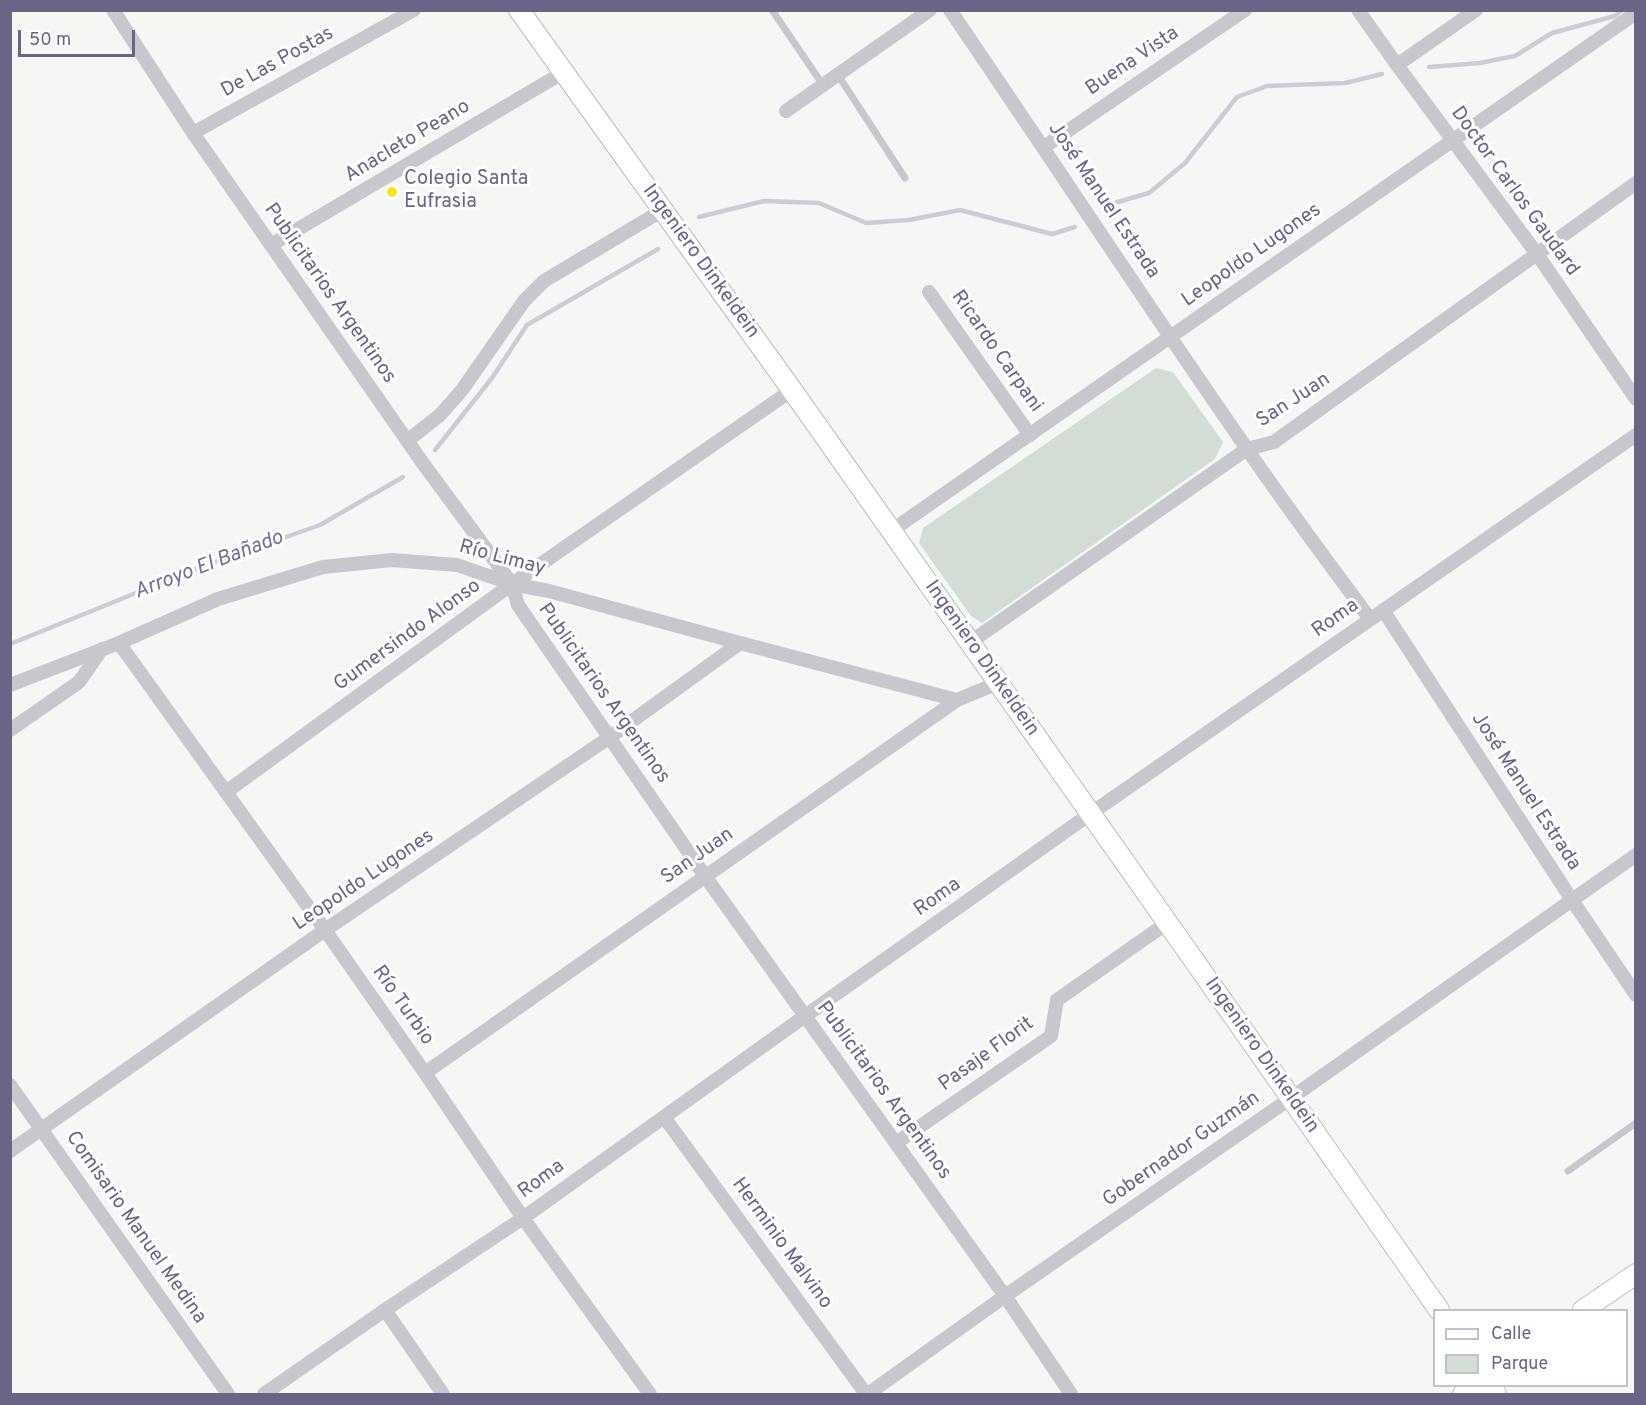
<!DOCTYPE html>
<html>
<head>
<meta charset="utf-8">
<style>
	body { margin:0 }
	#map { position:relative; width:1646px; height:1405px; overflow:hidden; background:#f5f7f4; font-family:Overpass,sans-serif }
	canvas { display:block }
	.frame { position:absolute; inset:0; border:12px solid #6a6487; pointer-events:none }
	.legend { position:absolute; left:1433px; top:1309px; width:195px; height:78px; box-sizing:border-box; background:#fff; border:2px solid #c3c1cf; margin:0; padding:8px 10px; list-style:none; font-size:18px; color:#6a6487 }
	.legend li { display:flex; align-items:center; gap:12px; height:30px }
	.legend b { width:30px; border:2px solid #c3c1cf }
	.scale { position:absolute; left:18px; top:30px; width:117px; height:27px; box-sizing:border-box; border:3px solid #6a6487; border-top:0; padding-left:8px; font-size:18px; line-height:21px; white-space:nowrap; color:#6a6487; -webkit-text-stroke:4px #fff; paint-order:stroke }
</style>
</head>
<body>
<div id="map">
<canvas width="1646" height="1405"></canvas>
<div class="frame"></div>
<ul class="legend">
<li><b style="height:8px;background:#fff"></b>Calle</li>
<li><b style="height:16px;background:#d3ddd6"></b>Parque</li>
</ul>
<div class="scale">50 m</div>
</div>
<script>
const context = document.querySelector('canvas').getContext('2d');
context.lineJoin = 'round';
function fillPath(path, color) { context.fillStyle = color; context.fill(path, 'evenodd'); }
function stroke(path, color, width, dash) { context.strokeStyle = color; context.lineWidth = width; context.lineCap = dash ? 'butt' : 'round'; context.setLineDash(dash || []); context.stroke(path); }
function label(font, color, halo, rows, align = 'center') {
  context.font = font + ' Overpass,sans-serif'; context.lineWidth = 6; context.setLineDash([]); context.textBaseline = 'middle'; context.strokeStyle = halo; context.fillStyle = color; for (const [text, x, y, turn = 0] of rows) {
    context.save(); context.translate(x, y); context.rotate((+turn || 0) * Math.PI / 180); context.textAlign = isNaN(turn) ? turn : align; if (halo) context.strokeText(text, 0, 0); context.fillText(text, 0, 0); context.restore();
  }
}
fillPath(new Path2D(`
	M 1156,368 L 1173,372 L 1223,442 L 1215,459 L 982,623 L 971,616 L 919,543 L 923,528 Z`), '#d3ddd6');
stroke(new Path2D(`
	M 1429,67 L 1480,63 L 1515,56 L 1552,33 L 1615,16 L 1622,10
	M 1104,206 L 1149,193 L 1185,163 L 1237,97 L 1267,86 L 1345,83 L 1382,74
	M 699,217 L 764,201 L 819,203 L 866,223 L 909,220 L 960,210 L 1052,234 L 1075,227
	M 435,450 L 492,378 L 527,325 L 658,249
	M 10,644 L 198,568 L 320,525 L 403,477`), '#ccccd7', 4.5);
const secondary = new Path2D(`
	M 519,10 L 792,390 L 1291,1098 L 1439,1310
	M 1583,1310 L 1636,1274
	M 1490,1386 L 1496,1394
	M 1463,1394 L 1476,1386`);
stroke(secondary, '#bdbbc4', 22);
stroke(new Path2D(`
	M 772,10 L 823,85
	M 838,75 L 905,178
	M 1568,1171 L 1636,1123`), '#c8c7ce', 7);
stroke(new Path2D(`
	M 113,10 L 193,133 L 422,462 L 512,584 L 518,605 L 705,876 L 1005,1296 L 1071,1394
	M 950,10 C 1049,155 1145,302 1245,446 C 1285,505 1328,562 1370,619
	M 1358,10 L 1397,65 L 1537,254 L 1636,399
	M 1397,65 L 1476,10
	M 786,111 L 930,10
	M 193,133 L 414,10
	M 1044,147 L 1245,10
	M 271,245 L 564,72
	M 929,292 L 1030,435
	M 407,441 L 440,415 L 462,390 L 524,301 L 544,281 L 663,210
	M 891,531 L 1636,13
	M 1383,610 L 1572,900 L 1636,995
	M 119,643 L 325,930 L 425,1073 L 523,1218 L 650,1394
	M 969,643 L 1247,449 L 1274,442 L 1636,183
	M 10,685 L 119,643 L 218,599 L 323,567 L 392,560 L 457,565 L 512,584 L 549,591 L 740,643 L 957,700
	M 10,730 L 79,682 L 102,649
	M 226,792 L 512,584 L 792,390
	M 425,1073 L 957,700 L 998,683
	M 10,1085 L 228,1394
	M 664,1117 L 866,1394
	M 896,1143 L 1051,1036 L 1057,1000 L 1167,923
	M 10,1151 L 325,930 L 610,737 L 740,643
	M 385,1310 L 443,1394
	M 264,1394 L 385,1310 L 523,1218 L 805,1016 L 1090,814 L 1636,435
	M 868,1394 L 1005,1296 L 1291,1098 L 1636,855`), '#c8c7ce', 14);
stroke(secondary, '#fff', 20);
for (const [x, y, r, color] of [
	[392,192,6,"#efe71c"]
]) { const dot = new Path2D(); dot.arc(x, y, r, 0, 2 * Math.PI); context.fillStyle = color; context.fill(dot); stroke(dot, '#fff', 2); }
label('20px', '#6a6487', '#fff', [
	["Buena Vista",1133,62,-34],
	["De Las Postas",278,63,-29],
	["Anacleto Peano",408,142,-31],
	["Doctor Carlos Gaudard",1514,192,54],
	["José Manuel Estrada",1103,201,56],
	["Leopoldo Lugones",1252,256,-35],
	["Ingeniero Dinkeldein",700,262,54],
	["Publicitarios Argentinos",329,294,55],
	["Ricardo Carpani",996,352,55],
	["San Juan",1294,401,-33],
	["Río Limay",502,559,15],
	["Roma",1336,619,-35],
	["Gumersindo Alonso",408,636,-36],
	["Ingeniero Dinkeldein",981,659,55],
	["Publicitarios Argentinos",603,694,55],
	["José Manuel Estrada",1525,792,57],
	["San Juan",698,857,-35],
	["Leopoldo Lugones",364,881,-34],
	["Roma",938,898,-35],
	["Río Turbio",402,1006,55],
	["Pasaje Florit",987,1055,-36],
	["Ingeniero Dinkeldein",1261,1056,55],
	["Publicitarios Argentinos",883,1091,54],
	["Gobernador Guzmán",1182,1150,-35],
	["Roma",542,1180,-36],
	["Comisario Manuel Medina",135,1228,55],
	["Herminio Malvino",781,1244,54]
]);
label('20px', '#6a6487', '#fff', [
	["Colegio Santa",404,180],
	["Eufrasia",404,203]
], 'left');
label('italic 21px', '#6f6f99', '#fff', [
	["Arroyo El Bañado",209,566,-21]
]);
</script>
</body>
</html>
